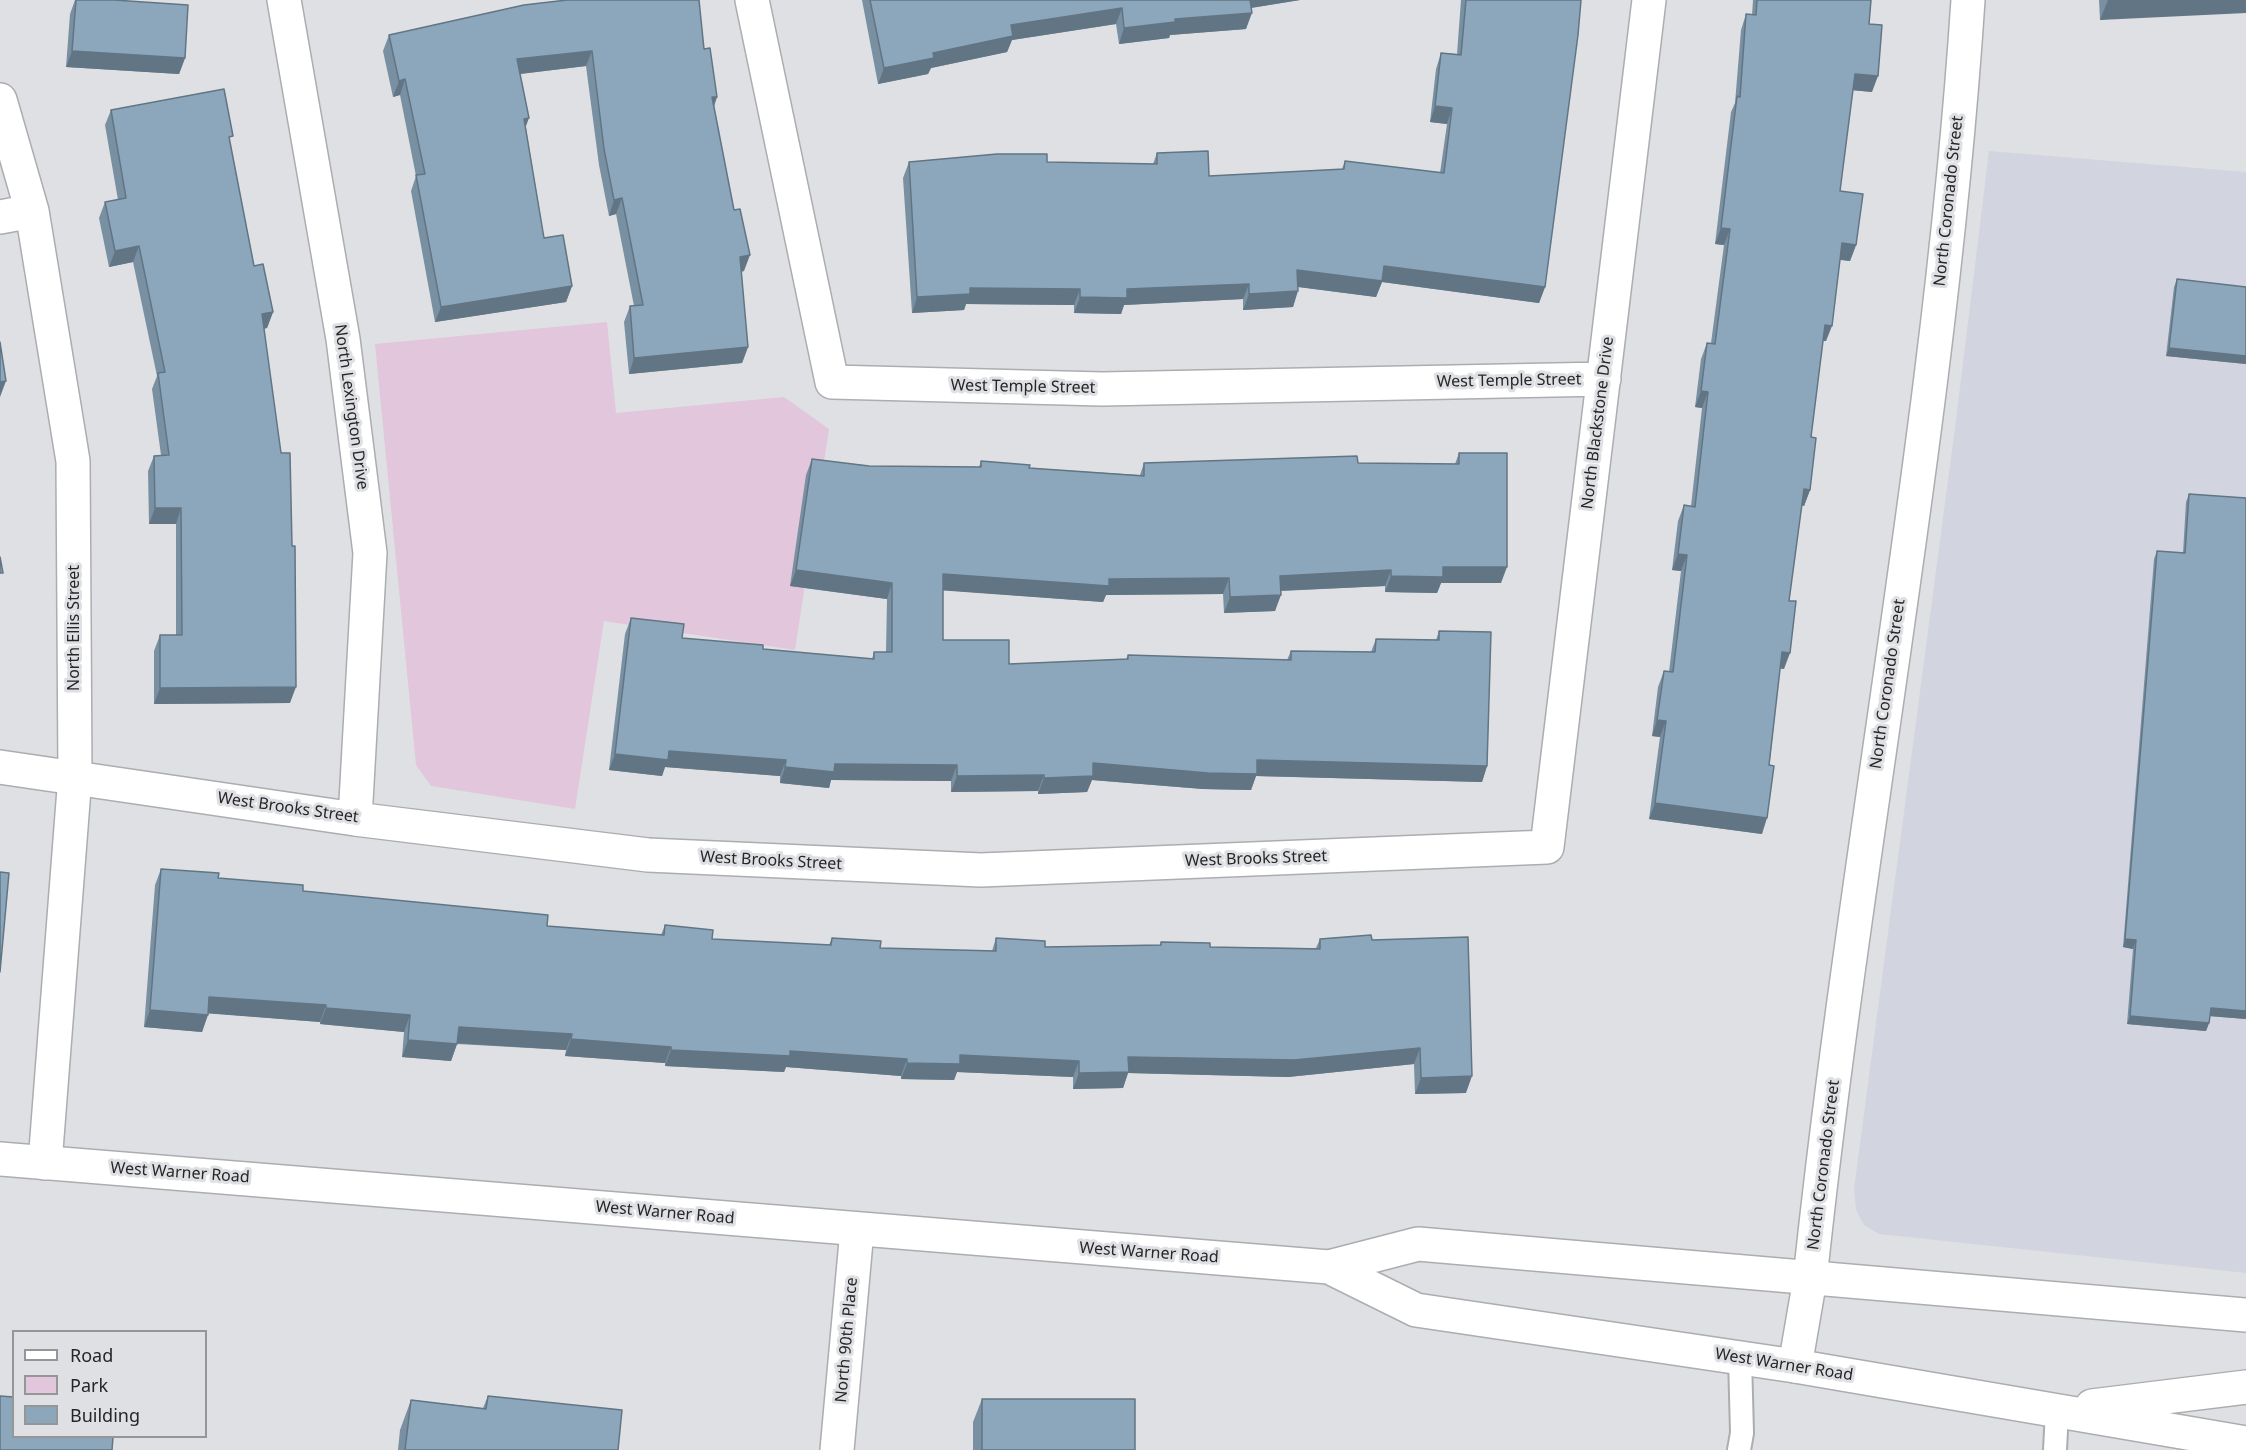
<!DOCTYPE html>
<html>
<head>
<meta charset="utf-8">
<style>
	body { margin:0 }
	#map { position:relative; width:2246px; height:1450px; overflow:hidden; background:#dfe0e3; font-family:"Noto Sans",sans-serif }
	canvas { display:block }
	.legend { position:absolute; left:12px; top:1330px; width:195px; height:108px; box-sizing:border-box; background:#dfe0e3; border:2px solid #959698; margin:0; padding:8px 10px; list-style:none; font-size:18px; color:#262627 }
	.legend li { display:flex; align-items:center; gap:12px; height:30px }
	.legend b { width:30px; border:2px solid #959698 }
</style>
</head>
<body>
<div id="map">
<canvas width="2246" height="1450"></canvas>
<ul class="legend">
<li><b style="height:8px;background:#fff"></b>Road</li>
<li><b style="height:16px;background:#e2c6db"></b>Park</li>
<li><b style="height:16px;background:#8ca7bc"></b>Building</li>
</ul>
</div>
<script>
const context = document.querySelector('canvas').getContext('2d');
context.lineJoin = 'round';
function fillPath(path, color) { context.fillStyle = color; context.fill(path, 'evenodd'); }
function stroke(path, color, width, dash) { context.strokeStyle = color; context.lineWidth = width; context.lineCap = dash ? 'butt' : 'round'; context.setLineDash(dash || []); context.stroke(path); }
function label(font, color, halo, rows, align = 'center') {
  context.font = font + ' "Noto Sans",sans-serif'; context.lineWidth = 6; context.setLineDash([]); context.textBaseline = 'middle'; context.strokeStyle = halo; context.fillStyle = color; for (const [text, x, y, turn = 0] of rows) {
    context.save(); context.translate(x, y); context.rotate((+turn || 0) * Math.PI / 180); context.textAlign = isNaN(turn) ? turn : align; if (halo) context.strokeText(text, 0, 0); context.fillText(text, 0, 0); context.restore();
  }
}
fillPath(new Path2D(`
	M 1989,151 L 2246,172 L 2246,1273 L 1879,1234 L 1864,1225 L 1856,1210 L 1854,1189 L 1956,420 Z`), '#d2d5df');
fillPath(new Path2D(`
	M 607,322 L 616,413 L 784,397 L 829,429 L 795,650 L 604,621 L 575,809 L 431,786 L 416,765 L 375,344 Z`), '#e2c6db');
const service = new Path2D(`
	M 1739,1450 L 1742,1433 L 1740,1358
	M 2055,1450 L 2057,1411`);
const minor = new Path2D(`
	M 284,0 L 343,339 L 370,553 L 355,819
	M 752,0 L 832,382 L 1102,389 L 1604,379
	M 0,100 L 32,211 L 73,461 L 75,776 L 45,1163
	M 0,217 L 32,211
	M 0,767 L 355,819 L 648,855 L 981,870 L 1547,847 L 1649,0
	M 1795,1366 L 1810,1279 C 1855,852 1940,429 1968,0
	M 837,1450 L 857,1230`);
const secondary = new Path2D(`
	M 0,1159 L 1329,1267 L 1418,1244 L 2246,1315
	M 1329,1267 L 1416,1310 L 1795,1366 L 2246,1443
	M 2092,1406 L 2246,1387`);
stroke(service, '#acadaf', 26);
stroke(minor, '#acadaf', 36);
stroke(secondary, '#acadaf', 36);
stroke(service, '#fff', 22);
stroke(minor, '#fff', 33);
stroke(secondary, '#fff', 33);
fillPath(new Path2D(`
	M 75,0 L 114,0 L 185,58 L 179,74 L 66,67 L 70,14 Z
	M 862,0 L 1300,0 L 1251,8 L 1246,29 L 1170,35 L 1169,38 L 1119,44 L 1116,24 L 1012,40 L 1007,52 L 931,68 L 928,74 L 878,84 Z
	M 1461,0 L 1581,0 L 1545,287 L 1539,303 L 1382,282 L 1376,297 L 1298,287 L 1293,307 L 1243,310 L 1243,299 L 1124,305 L 1121,314 L 1074,313 L 1074,305 L 966,304 L 964,310 L 912,313 L 903,178 L 909,162 L 1153,164 L 1157,153 L 1209,176 L 1342,169 L 1345,161 L 1440,173 L 1447,124 L 1430,122 L 1436,69 L 1441,53 L 1457,54 Z
	M 1753,0 L 1871,0 L 1869,24 L 1872,92 L 1853,90 L 1840,191 L 1856,245 L 1850,261 L 1840,260 L 1826,341 L 1823,341 L 1811,437 L 1810,490 L 1804,506 L 1802,505 L 1789,601 L 1784,669 L 1780,668 L 1762,834 L 1649,819 L 1660,737 L 1652,736 L 1658,687 L 1664,671 L 1669,672 L 1681,571 L 1672,570 L 1678,521 L 1684,505 L 1691,506 L 1702,408 L 1695,407 L 1701,359 L 1707,343 L 1711,343 L 1724,245 L 1715,244 L 1731,112 L 1735,103 L 1741,30 L 1746,14 L 1752,15 Z
	M 2099,0 L 2246,0 L 2100,20 Z
	M 389,35 L 704,49 L 717,97 L 714,107 L 744,271 L 741,272 L 748,347 L 742,363 L 629,374 L 624,322 L 630,306 L 634,306 L 616,214 L 609,216 L 599,165 L 586,66 L 520,74 L 526,128 L 544,238 L 572,286 L 566,302 L 435,322 L 411,191 L 416,176 L 400,95 L 393,97 L 383,51 Z
	M 111,110 L 230,144 L 254,266 L 273,312 L 267,328 L 264,329 L 290,703 L 154,704 L 154,651 L 160,635 L 176,635 L 176,524 L 149,524 L 148,471 L 154,456 L 161,455 L 152,389 L 157,376 L 133,262 L 109,267 L 99,218 L 105,202 L 118,200 L 105,125 Z
	M 2177,279 L 2246,287 L 2246,364 L 2166,356 L 2174,287 Z
	M 1459,453 L 1501,583 L 1441,583 L 1437,593 L 1385,592 L 1385,586 L 1281,591 L 1275,611 L 1224,613 L 1223,594 L 1106,595 L 1103,602 L 943,590 L 943,640 L 1009,664 L 1126,659 L 1128,655 L 1287,660 L 1291,651 L 1371,652 L 1376,639 L 1436,640 L 1439,631 L 1487,766 L 1482,782 L 1256,776 L 1251,790 L 1203,789 L 1092,780 L 1087,792 L 1038,794 L 1038,791 L 951,792 L 951,781 L 831,780 L 829,788 L 780,783 L 780,776 L 665,767 L 662,776 L 609,770 L 625,634 L 631,618 L 682,638 L 763,649 L 872,659 L 874,652 L 886,652 L 887,599 L 790,586 L 806,475 L 812,459 L 869,466 L 979,467 L 981,461 L 1029,468 L 1140,475 L 1144,463 L 1358,463 L 1455,464 Z
	M 2189,494 L 2246,498 L 2246,1019 L 2210,1016 L 2209,1023 L 2206,1031 L 2127,1024 L 2133,949 L 2123,947 L 2154,559 L 2157,551 L 2183,553 L 2186,502 Z
	M 161,869 L 303,891 L 547,926 L 661,935 L 665,925 L 712,939 L 829,945 L 832,938 L 880,948 L 992,951 L 996,938 L 1045,947 L 1160,945 L 1161,942 L 1210,947 L 1316,948 L 1320,939 L 1372,940 L 1466,1093 L 1415,1094 L 1414,1064 L 1288,1077 L 1128,1073 L 1123,1088 L 1073,1089 L 1073,1077 L 957,1072 L 954,1080 L 901,1079 L 901,1076 L 786,1067 L 784,1072 L 665,1066 L 665,1063 L 565,1056 L 566,1050 L 457,1044 L 451,1061 L 402,1057 L 404,1032 L 320,1024 L 320,1022 L 208,1013 L 202,1032 L 144,1027 L 155,885 Z
	M 488,1396 L 618,1450 L 398,1450 L 400,1430 L 411,1400 L 483,1408 Z
	M 982,1399 L 1135,1450 L 973,1450 L 973,1422 Z`), '#7890a2');
fillPath(new Path2D(`
	M 1247,0 L 1300,0 L 1244,9 Z
	M 2108,0 L 2246,0 L 2246,13 L 2100,20 Z
	M 1122,8 L 1116,24 L 1012,40 L 1007,52 L 931,68 L 928,74 L 878,84 L 884,68 L 933,53 L 1011,25 Z
	M 1252,13 L 1246,29 L 1170,35 L 1169,38 L 1119,44 L 1124,28 L 1175,19 Z
	M 72,51 L 185,58 L 179,74 L 66,67 Z
	M 592,51 L 586,66 L 511,75 L 517,59 Z
	M 1855,74 L 1878,76 L 1872,92 L 1850,90 Z
	M 405,79 L 400,95 L 393,97 L 399,81 Z
	M 712,97 L 717,97 L 711,113 Z
	M 1435,106 L 1452,108 L 1447,124 L 1430,122 Z
	M 529,118 L 523,134 L 524,119 Z
	M 622,198 L 616,214 L 609,216 L 614,200 Z
	M 1721,228 L 1730,229 L 1724,245 L 1715,244 Z
	M 1842,243 L 1856,245 L 1850,261 L 1836,259 Z
	M 139,246 L 133,262 L 109,267 L 115,251 Z
	M 750,255 L 744,271 L 734,273 L 740,257 Z
	M 1384,266 L 1545,287 L 1539,303 L 1382,282 L 1376,297 L 1291,286 L 1297,270 Z
	M 1249,284 L 1243,299 L 1124,305 L 1121,314 L 1074,313 L 1080,297 L 1127,289 Z
	M 572,286 L 566,302 L 435,322 L 441,307 Z
	M 970,288 L 1080,289 L 1074,305 L 966,304 L 964,310 L 912,313 L 917,297 Z
	M 1298,291 L 1293,307 L 1243,310 L 1249,294 Z
	M 273,312 L 267,328 L 256,330 L 262,314 Z
	M 1825,325 L 1832,326 L 1826,341 L 1820,341 Z
	M 748,347 L 742,363 L 629,374 L 634,358 Z
	M 2169,348 L 2246,356 L 2246,364 L 2166,356 Z
	M 6,381 L 0,397 L 0,382 Z
	M 1701,391 L 1708,392 L 1702,408 L 1695,407 Z
	M 1804,489 L 1810,490 L 1804,506 L 1799,505 Z
	M 155,508 L 181,508 L 176,524 L 149,524 Z
	M 1678,554 L 1687,555 L 1681,571 L 1672,570 Z
	M 1443,567 L 1507,567 L 1501,583 L 1441,583 L 1437,593 L 1385,592 L 1391,576 Z
	M 796,570 L 892,583 L 887,599 L 790,586 Z
	M 1391,570 L 1385,586 L 1274,591 L 1280,576 Z
	M 943,574 L 1109,579 L 1229,578 L 1223,594 L 1106,595 L 1103,602 L 937,590 Z
	M 1281,595 L 1275,611 L 1224,613 L 1230,597 Z
	M 1782,652 L 1790,653 L 1784,669 L 1777,668 Z
	M 296,687 L 290,703 L 154,704 L 160,688 Z
	M 1657,720 L 1666,721 L 1660,737 L 1652,736 Z
	M 669,751 L 786,760 L 780,776 L 665,767 L 662,776 L 609,770 L 615,754 Z
	M 1257,760 L 1487,766 L 1482,782 L 1256,776 L 1251,790 L 1203,789 L 1092,780 L 1087,792 L 1038,794 L 1044,778 L 1093,763 Z
	M 835,764 L 957,765 L 951,781 L 831,780 L 829,788 L 780,783 L 785,767 Z
	M 1044,775 L 1038,791 L 951,792 L 957,776 Z
	M 1655,803 L 1767,818 L 1762,834 L 1649,819 Z
	M 2125,939 L 2136,940 L 2133,949 L 2123,947 Z
	M 209,997 L 326,1005 L 320,1022 L 203,1013 Z
	M 326,1008 L 410,1015 L 404,1032 L 320,1024 Z
	M 2211,1008 L 2246,1011 L 2246,1019 L 2208,1016 Z
	M 150,1010 L 208,1015 L 202,1032 L 144,1027 Z
	M 2130,1016 L 2209,1023 L 2206,1031 L 2127,1024 Z
	M 459,1027 L 572,1034 L 566,1050 L 453,1043 Z
	M 571,1039 L 671,1047 L 665,1063 L 565,1056 Z
	M 408,1040 L 457,1044 L 451,1061 L 402,1057 Z
	M 1420,1048 L 1414,1064 L 1288,1077 L 1128,1073 L 1123,1088 L 1073,1089 L 1079,1073 L 1128,1057 Z
	M 671,1050 L 790,1051 L 907,1059 L 901,1076 L 786,1067 L 784,1072 L 665,1066 Z
	M 960,1055 L 1079,1061 L 1073,1077 L 957,1072 L 954,1080 L 901,1079 L 907,1063 Z
	M 1472,1076 L 1466,1093 L 1415,1094 L 1421,1078 Z`), '#627584');
const building = new Path2D(`
	M 76,0 L 114,0 L 188,5 L 185,58 L 72,51 Z
	M 567,0 L 699,0 L 704,49 L 710,48 L 717,97 L 712,97 L 734,210 L 740,209 L 750,255 L 740,257 L 748,347 L 634,358 L 630,306 L 643,305 L 622,198 L 614,200 L 604,149 L 592,51 L 517,59 L 529,118 L 524,119 L 544,238 L 563,235 L 572,286 L 441,307 L 416,175 L 425,174 L 405,79 L 399,81 L 389,35 L 524,5 Z
	M 870,0 L 1250,0 L 1252,13 L 1175,19 L 1175,22 L 1124,28 L 1122,8 L 1011,25 L 1013,36 L 933,53 L 934,58 L 884,68 Z
	M 1466,0 L 1581,0 L 1578,35 L 1545,287 L 1384,266 L 1382,281 L 1297,270 L 1298,291 L 1249,294 L 1249,284 L 1127,289 L 1127,298 L 1080,297 L 1080,289 L 970,288 L 970,294 L 917,297 L 909,162 L 997,154 L 1047,154 L 1047,162 L 1157,164 L 1157,153 L 1208,151 L 1209,176 L 1344,169 L 1345,161 L 1444,173 L 1452,108 L 1435,106 L 1441,53 L 1461,55 Z
	M 1757,0 L 1871,0 L 1869,24 L 1882,25 L 1878,76 L 1855,74 L 1840,191 L 1863,194 L 1856,245 L 1842,243 L 1832,326 L 1825,325 L 1811,437 L 1816,438 L 1810,490 L 1804,489 L 1789,601 L 1796,601 L 1790,653 L 1782,652 L 1769,765 L 1774,766 L 1767,818 L 1655,803 L 1666,721 L 1657,720 L 1664,671 L 1673,672 L 1687,555 L 1678,554 L 1684,505 L 1695,507 L 1708,392 L 1701,391 L 1707,343 L 1715,344 L 1730,229 L 1721,228 L 1737,96 L 1740,97 L 1746,14 L 1756,15 Z
	M 224,89 L 233,136 L 229,137 L 254,266 L 263,264 L 273,312 L 262,314 L 281,453 L 290,453 L 292,546 L 295,546 L 296,687 L 160,688 L 160,635 L 182,635 L 181,508 L 155,508 L 154,456 L 169,455 L 158,373 L 165,372 L 139,246 L 115,251 L 105,202 L 126,198 L 111,110 Z
	M 2177,279 L 2246,287 L 2246,356 L 2169,348 Z
	M 0,342 L 6,381 L 0,382 Z
	M 1459,453 L 1507,453 L 1507,567 L 1443,567 L 1443,577 L 1391,576 L 1391,570 L 1280,576 L 1281,595 L 1230,597 L 1229,578 L 1109,579 L 1109,586 L 943,574 L 943,640 L 1009,640 L 1009,664 L 1128,659 L 1128,655 L 1291,660 L 1291,651 L 1375,652 L 1376,639 L 1439,640 L 1439,631 L 1491,632 L 1487,766 L 1257,760 L 1257,774 L 1208,773 L 1093,763 L 1093,776 L 1044,778 L 1044,775 L 957,776 L 957,765 L 835,764 L 834,772 L 785,767 L 786,760 L 669,751 L 668,760 L 615,754 L 631,618 L 684,624 L 682,638 L 763,645 L 763,649 L 874,659 L 874,652 L 892,652 L 892,583 L 796,570 L 812,459 L 869,466 L 981,467 L 981,461 L 1030,465 L 1029,468 L 1144,476 L 1144,463 L 1357,456 L 1358,463 L 1459,464 Z
	M 2189,494 L 2246,498 L 2246,1011 L 2211,1008 L 2209,1023 L 2130,1016 L 2136,940 L 2125,939 L 2157,551 L 2185,553 Z
	M 0,557 L 3,573 L 0,573 Z
	M 161,869 L 219,873 L 218,878 L 303,885 L 303,891 L 548,915 L 547,926 L 664,935 L 665,925 L 713,930 L 712,939 L 831,945 L 832,938 L 881,941 L 880,948 L 996,951 L 996,938 L 1045,941 L 1045,947 L 1161,945 L 1161,942 L 1210,943 L 1210,947 L 1320,949 L 1320,939 L 1371,935 L 1372,940 L 1468,937 L 1472,1076 L 1421,1078 L 1420,1048 L 1294,1060 L 1128,1057 L 1129,1072 L 1079,1073 L 1079,1061 L 960,1055 L 960,1064 L 907,1063 L 907,1059 L 790,1051 L 790,1056 L 671,1050 L 671,1047 L 571,1039 L 572,1034 L 459,1027 L 457,1044 L 408,1040 L 410,1015 L 326,1008 L 326,1005 L 209,997 L 208,1015 L 150,1010 Z
	M 0,872 L 9,873 L 0,972 Z
	M 0,1396 L 14,1397 L 14,1437 L 113,1437 L 112,1450 L 0,1450 Z
	M 488,1396 L 622,1410 L 618,1450 L 405,1450 L 411,1400 L 486,1409 Z
	M 982,1399 L 1135,1399 L 1135,1450 L 982,1450 Z`);
fillPath(building, '#8ca7bc');
stroke(building, '#627584', 1.5);
label('16px', '#262627', '#dfe0e3', [
	["North Coronado Street",1949,201,-84],
	["West Temple Street",1509,381,-1],
	["West Temple Street",1023,387,1],
	["North Lexington Drive",351,407,82],
	["North Blackstone Drive",1598,423,-83],
	["North Ellis Street",74,628,-90],
	["North Coronado Street",1888,684,-82],
	["West Brooks Street",288,808,8],
	["West Brooks Street",1256,859,-2],
	["West Brooks Street",771,861,3],
	["North Coronado Street",1824,1165,-83],
	["West Warner Road",180,1173,4],
	["West Warner Road",665,1213,5],
	["West Warner Road",1149,1253,4],
	["North 90th Place",847,1340,-85],
	["West Warner Road",1784,1365,9]
]);
</script>
</body>
</html>
